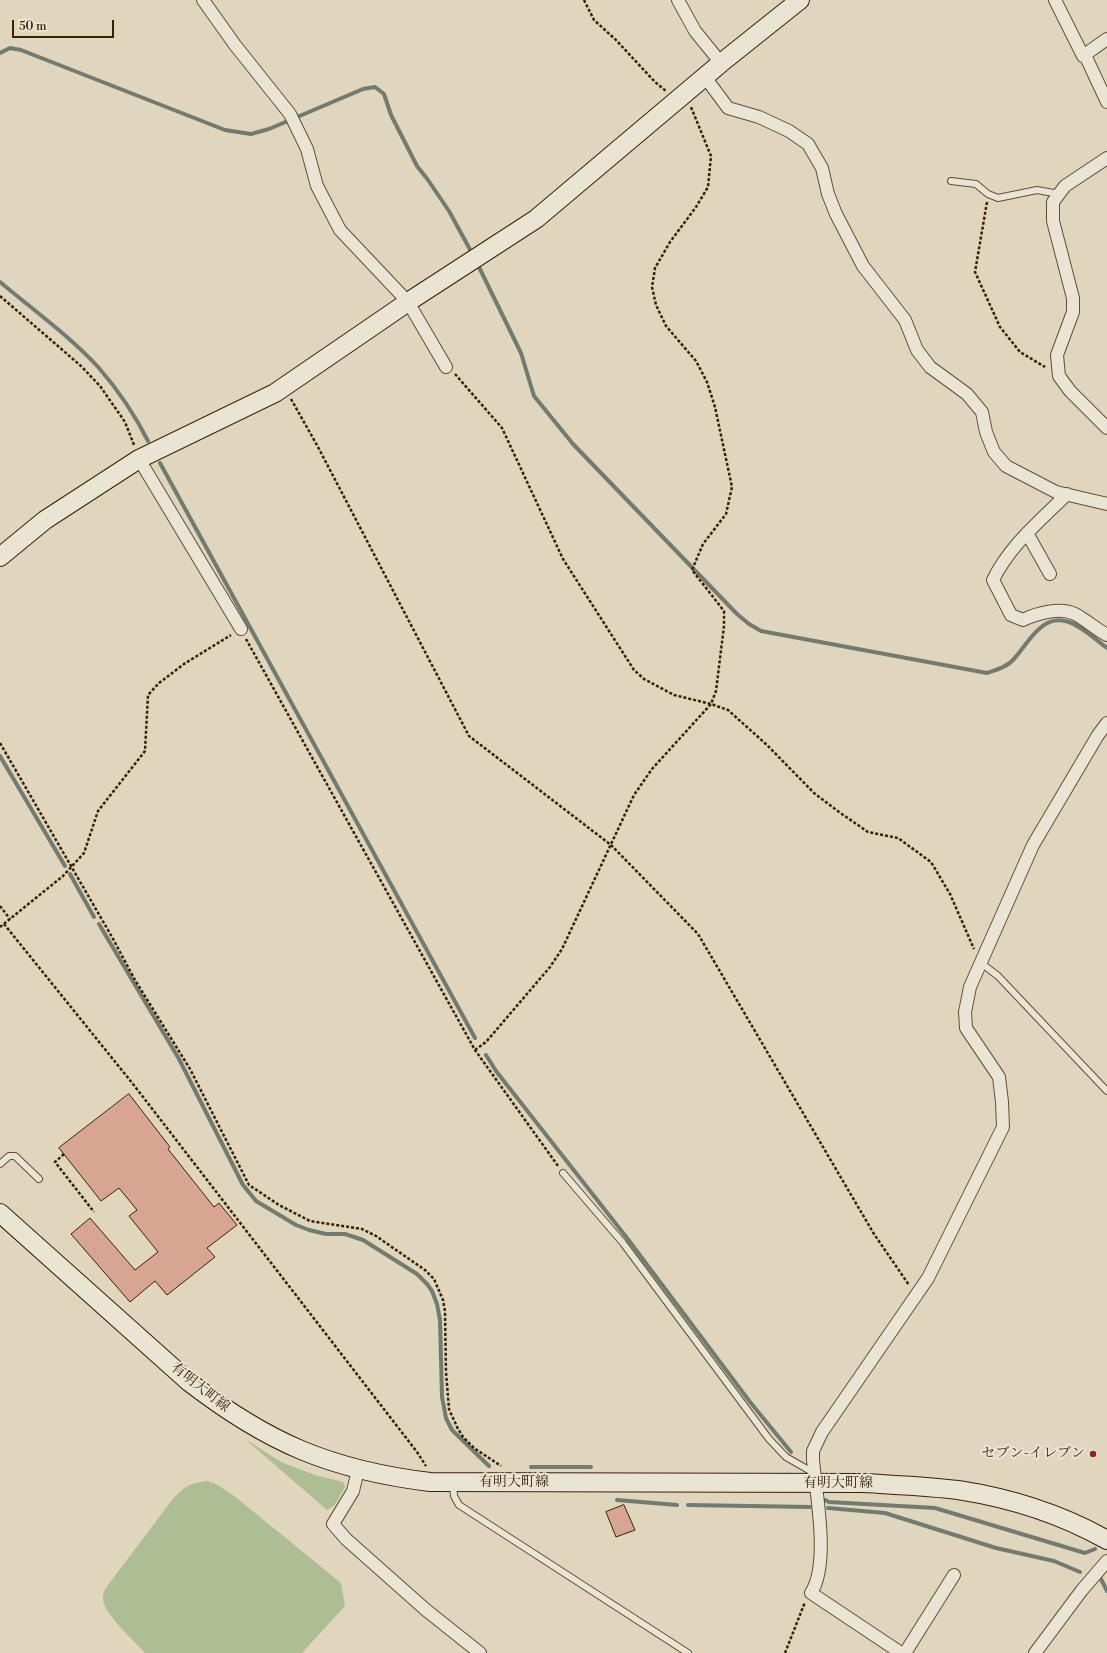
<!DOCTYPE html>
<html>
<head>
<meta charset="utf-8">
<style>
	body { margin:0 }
	#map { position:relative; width:1107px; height:1653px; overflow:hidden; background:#dfd6bd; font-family:"Libre Bodoni",serif }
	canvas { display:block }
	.scale { position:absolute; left:12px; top:20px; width:102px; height:18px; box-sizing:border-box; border:2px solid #382202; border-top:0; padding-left:5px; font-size:12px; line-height:14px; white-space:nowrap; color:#382202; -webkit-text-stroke:3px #eae4d4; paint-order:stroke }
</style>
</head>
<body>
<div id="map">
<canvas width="1107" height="1653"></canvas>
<div class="scale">50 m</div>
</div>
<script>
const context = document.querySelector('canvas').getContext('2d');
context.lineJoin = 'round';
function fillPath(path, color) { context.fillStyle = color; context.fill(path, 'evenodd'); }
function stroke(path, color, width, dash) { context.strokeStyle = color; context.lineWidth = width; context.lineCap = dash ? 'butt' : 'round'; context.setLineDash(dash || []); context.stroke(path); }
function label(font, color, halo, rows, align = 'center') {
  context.font = font + ' "Libre Bodoni","Noto Serif JP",serif'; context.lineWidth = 4; context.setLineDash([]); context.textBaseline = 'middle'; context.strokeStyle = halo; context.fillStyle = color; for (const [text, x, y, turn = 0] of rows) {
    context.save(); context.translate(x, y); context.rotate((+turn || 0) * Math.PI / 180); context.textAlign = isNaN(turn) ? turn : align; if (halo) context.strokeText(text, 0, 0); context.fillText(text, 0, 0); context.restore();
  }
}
fillPath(new Path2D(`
	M 245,1439 L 281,1462 L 315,1475 L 343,1482 L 345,1487 L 334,1506 L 327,1510 Z
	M 206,1481 L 214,1483 L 233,1495 L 341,1583 L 345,1606 L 302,1653 L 145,1653 C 133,1640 111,1620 104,1604 C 102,1599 103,1594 105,1589 L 172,1500 C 184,1487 188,1484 206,1481 Z`), '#aebe94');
stroke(new Path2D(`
	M 0,53 L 10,48 L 21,50 L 225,130 L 251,134 L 269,129 L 363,89 L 375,87 L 384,94 L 391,115 L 417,166 L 428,180 L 449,211 L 473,255
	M 477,263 L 521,353 L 534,396 L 573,444 L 737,614 L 749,624 L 761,631 L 987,673 C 996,670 1005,668 1012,661 C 1027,646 1041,612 1069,622 C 1083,627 1095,639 1107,648
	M 0,282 C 32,309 72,338 99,368 C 118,390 135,415 148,441
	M 160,463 L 475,1038
	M 0,756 L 65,866
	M 70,874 L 94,917
	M 99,924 L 179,1059 L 243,1185 L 256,1201 L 296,1225 L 309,1230 L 326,1234 L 345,1234 L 363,1240 L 417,1274 L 427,1284 L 432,1291 L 437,1304 L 440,1320 L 442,1397 L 446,1418 L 452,1430 L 489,1466
	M 486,1055 L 496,1071 L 627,1238 L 750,1402 L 791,1452
	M 531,1467 L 591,1467
	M 617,1500 L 677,1505
	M 825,1500 L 829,1502 L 935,1508 L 1085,1553 L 1095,1549
	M 688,1505 L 810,1507
	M 828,1508 L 885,1513 L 996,1548 L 1054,1561 L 1080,1572
	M 1101,1579 L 1107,1591`), '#717b71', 4);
const building = new Path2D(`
	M 129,1094 L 170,1147 L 168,1149 L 214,1207 L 219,1203 L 237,1225 L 207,1248 L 215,1257 L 167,1295 L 155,1281 L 130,1302 L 71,1234 L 90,1218 L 135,1270 L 158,1252 L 129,1216 L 137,1210 L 119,1188 L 101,1201 L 59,1148 Z
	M 624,1505 L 635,1530 L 616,1537 L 606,1512 Z`);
fillPath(building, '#d7a592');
stroke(building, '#382202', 1);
const lane = new Path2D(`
	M 951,181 L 976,184 L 988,194 L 998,198 L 1037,190 L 1059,194
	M 981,963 L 998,976 L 1107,1091
	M 0,1164 L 9,1156 L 15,1156 L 39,1179
	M 563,1173 L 623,1243 L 769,1439 L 786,1457 L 814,1473
	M 453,1484 L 454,1496 L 459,1505 L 688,1653`);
const street = new Path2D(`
	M 203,0 L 235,45 L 290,114 L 307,149 L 317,186 L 340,230 L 408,302 L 446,367
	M 678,0 L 695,31 L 721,63
	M 1055,0 L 1083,56 L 1085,55 L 1107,102
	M 1083,56 L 1107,39
	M 705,77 L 728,108 L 759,117 L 789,131 L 808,144 L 822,168 L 828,194 L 836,214 L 863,266 L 905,320 L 917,350 L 930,367 L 967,394 L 982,412 L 986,432 L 994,452 L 1006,466 L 1056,492 L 1107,504
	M 1107,158 L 1065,186 L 1053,202 L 1053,221 L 1073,298 L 1073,312 L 1057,355 L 1059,376 L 1070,391 L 1107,428
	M 139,459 L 241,629
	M 1067,494 C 1040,521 1010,545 993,580 L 1011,615 L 1023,620 C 1037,613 1060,607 1075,614 C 1086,620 1096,629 1107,635
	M 1027,533 L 1050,574
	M 358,1470 L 353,1491 L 333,1524 L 346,1539 L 426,1610 L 480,1653
	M 901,1653 L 811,1593 C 830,1564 816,1493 813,1460 L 813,1451 L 822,1432 L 928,1278 L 1003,1127 L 1002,1102 L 999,1077 L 966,1028 L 965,1012 L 970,987 L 1033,845 L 1098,735 L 1107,723
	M 905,1653 L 954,1575
	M 1035,1653 L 1082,1590 L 1107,1561`);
const secondary = new Path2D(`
	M 0,557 L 45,520 L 139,459 L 275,393 L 408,302 L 536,219 L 721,63 L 800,0
	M 0,1213 L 189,1382 C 268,1443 331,1470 430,1482 L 864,1483 C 895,1485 927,1486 958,1490 C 1010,1498 1061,1514 1107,1540`);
stroke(lane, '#624f31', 8);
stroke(street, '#624f31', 14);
stroke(secondary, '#382202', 20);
stroke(new Path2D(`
	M 584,0 L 594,20 L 616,40 L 655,82 L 666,91
	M 987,202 L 975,272 L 1000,327 L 1020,352 L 1045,367
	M 0,296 L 81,366 L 100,386 L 125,422 L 134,445
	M 455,374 L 502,428 L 563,559 L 634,670 L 644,679 L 674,695 L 711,704 L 728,710 L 767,745 L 814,793 L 839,812 L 868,832 L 898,838 L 931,862 L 950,894 L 974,949
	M 291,399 L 318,447 L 469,736 L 611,845 L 698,934 L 874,1234 L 909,1285
	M 246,639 L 475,1050 L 558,1166
	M 0,743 L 112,937 L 135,980 L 190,1069 L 249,1185 L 279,1205 L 310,1221 L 362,1229 L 376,1236 L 425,1270 L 434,1279 L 443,1300 L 445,1311 L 446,1372 L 449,1409 L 457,1427 L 463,1437 L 474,1448 L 501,1466
	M 0,906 L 10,919
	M 4,924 L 133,1084 L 417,1452 L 426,1466
	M 0,927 L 63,876 L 84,853 L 98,811 L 145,751 L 148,695 L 159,683 L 184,664 L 231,635
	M 475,1050 L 486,1042 L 550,967 L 562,949 L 634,795 L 652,769 L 711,704 L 716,691 L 724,626 L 724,611 L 692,570 L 703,544 L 726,514 L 732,487 L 715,407 L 707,382 L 696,361 L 666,326 L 656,305 L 652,287 L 655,268 L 670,242 L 696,207 L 708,187 L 711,156 L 691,107
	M 64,1154 L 55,1162 L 94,1212
	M 785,1653 L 805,1602`), '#382202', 2.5, [3, 2]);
stroke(lane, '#eae4d4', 6);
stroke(street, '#eae4d4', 12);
stroke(secondary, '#eae4d4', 18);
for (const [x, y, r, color] of [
	[1093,1454,4,"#8f2418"]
]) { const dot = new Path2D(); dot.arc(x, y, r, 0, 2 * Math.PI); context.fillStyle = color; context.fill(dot); stroke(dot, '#eae4d4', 1.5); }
label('14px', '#382202', '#eae4d4', [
	["有明大町線",200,1388,38],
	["有明大町線",514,1483],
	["有明大町線",838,1484]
]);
label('14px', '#382202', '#eae4d4', [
	["セブン-イレブン",1085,1454]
], 'right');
</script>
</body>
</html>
